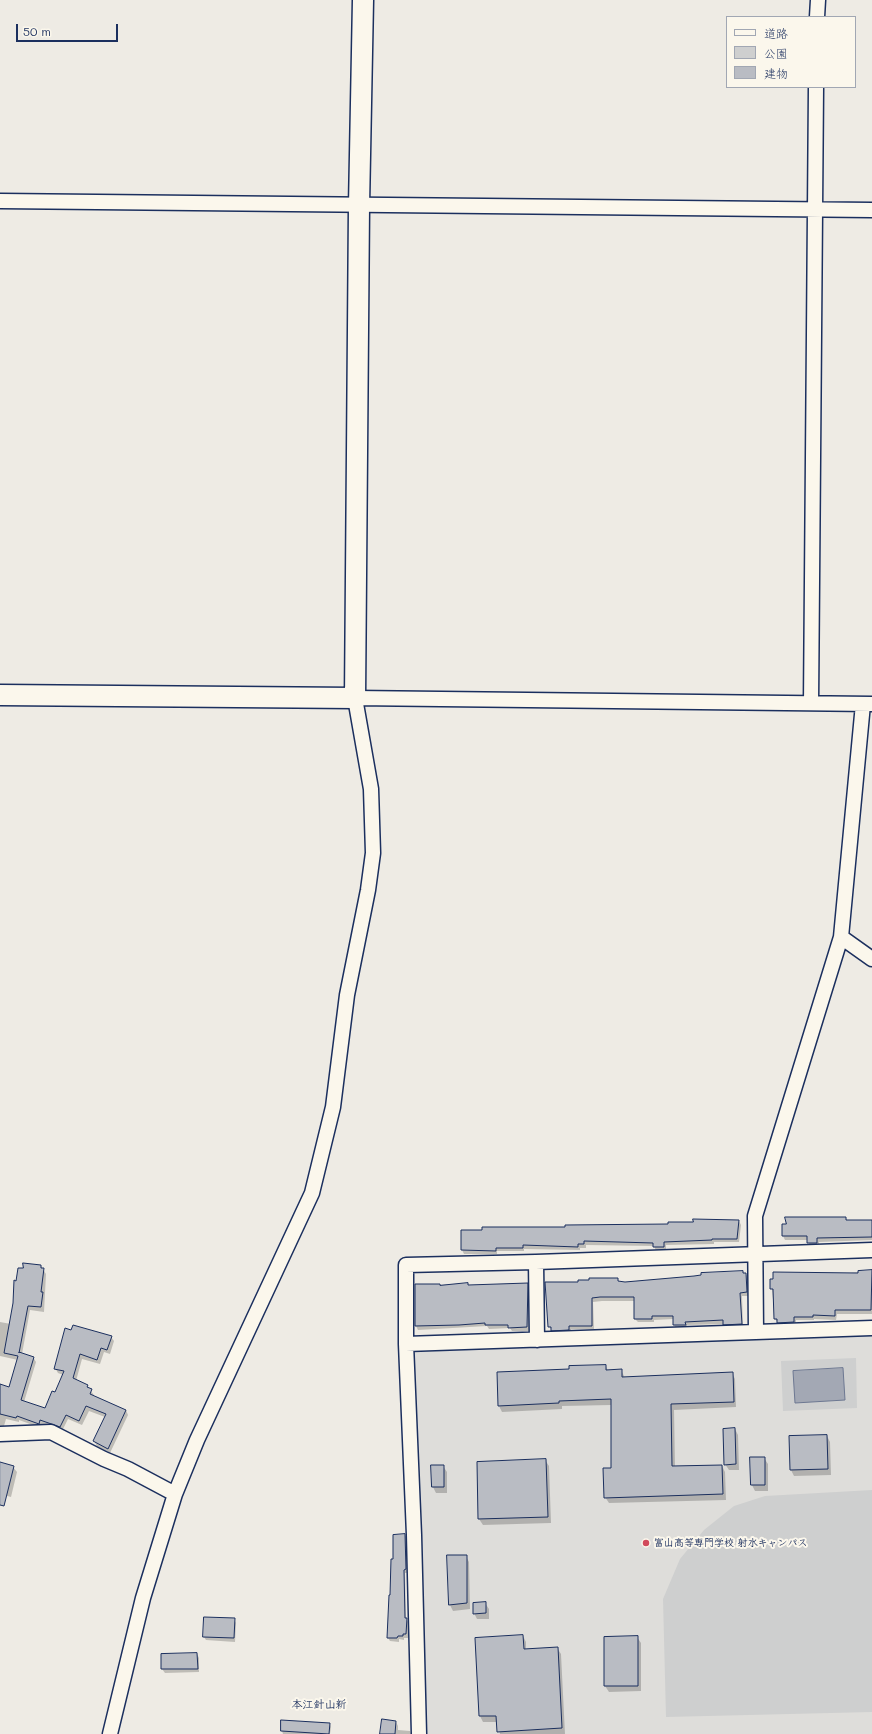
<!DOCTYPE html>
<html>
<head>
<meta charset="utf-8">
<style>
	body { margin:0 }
	#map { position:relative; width:872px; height:1734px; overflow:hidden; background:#eeebe4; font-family:Mali,"Klee One",sans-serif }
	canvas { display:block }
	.legend { position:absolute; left:726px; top:16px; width:130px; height:72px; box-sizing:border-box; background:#fbf7ec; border:1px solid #a1a7b3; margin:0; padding:5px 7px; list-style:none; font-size:12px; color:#1b2f5e }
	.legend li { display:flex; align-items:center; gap:8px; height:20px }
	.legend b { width:20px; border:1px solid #a1a7b3 }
	.scale { position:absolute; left:16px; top:24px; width:102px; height:18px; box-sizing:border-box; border:2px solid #1b2f5e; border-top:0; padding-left:5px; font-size:12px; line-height:14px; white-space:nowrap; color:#1b2f5e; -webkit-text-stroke:3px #fbf7ec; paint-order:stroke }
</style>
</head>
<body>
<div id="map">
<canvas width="872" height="1734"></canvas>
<ul class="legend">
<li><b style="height:5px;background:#fbf7ec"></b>道路</li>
<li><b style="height:11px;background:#cecfcf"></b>公園</li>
<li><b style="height:11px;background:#b9bcc3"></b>建物</li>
</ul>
<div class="scale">50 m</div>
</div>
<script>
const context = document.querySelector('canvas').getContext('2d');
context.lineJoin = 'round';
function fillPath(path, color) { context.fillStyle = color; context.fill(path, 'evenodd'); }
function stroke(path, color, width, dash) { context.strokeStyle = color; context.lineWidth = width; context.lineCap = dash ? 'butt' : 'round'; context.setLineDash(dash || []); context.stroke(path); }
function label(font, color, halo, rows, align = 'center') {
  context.font = font + ' Mali,"Klee One",sans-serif'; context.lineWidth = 4; context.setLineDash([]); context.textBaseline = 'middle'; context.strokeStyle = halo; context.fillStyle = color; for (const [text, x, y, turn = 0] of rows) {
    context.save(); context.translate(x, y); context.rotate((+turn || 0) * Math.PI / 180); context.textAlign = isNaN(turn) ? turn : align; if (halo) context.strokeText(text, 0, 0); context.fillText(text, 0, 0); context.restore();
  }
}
fillPath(new Path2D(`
	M 872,1335 L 872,1734 L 425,1734 L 414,1352 Z`), '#deddda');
fillPath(new Path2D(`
	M 856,1358 L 857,1408 L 783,1411 L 781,1361 Z
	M 872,1490 L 872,1712 L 666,1717 L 663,1599 L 680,1559 L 704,1530 L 734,1506 L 765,1496 Z`), '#cecfcf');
const water = new Path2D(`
	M 843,1368 L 845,1400 L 795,1403 L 793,1371 Z`);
fillPath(water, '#a3a8b4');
stroke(water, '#6d7892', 1);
fillPath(new Path2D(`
	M 846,1218 L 847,1221 L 872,1222 L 872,1240 L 819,1242 L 819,1246 L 810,1246 L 808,1240 L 785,1240 L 783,1236 L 783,1225 Z
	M 739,1221 L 741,1225 L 739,1242 L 714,1242 L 714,1244 L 666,1245 L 666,1251 L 656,1251 L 654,1246 L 586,1245 L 586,1248 L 580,1248 L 580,1250 L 524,1249 L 524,1251 L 497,1251 L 497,1254 L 464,1254 L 462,1250 L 566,1228 Z
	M 41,1266 L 46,1274 L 44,1312 L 30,1310 L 22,1354 L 33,1357 L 36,1362 L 24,1402 L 45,1409 L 55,1393 L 63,1375 L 58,1373 L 55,1368 L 66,1330 L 111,1337 L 114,1341 L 110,1354 L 104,1352 L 100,1364 L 82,1359 L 76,1381 L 87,1386 L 94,1395 L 93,1396 L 126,1410 L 128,1415 L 110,1453 L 97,1446 L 94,1441 L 105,1417 L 89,1411 L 82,1425 L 68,1419 L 62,1431 L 43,1424 L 41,1428 L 19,1420 L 19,1422 L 6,1419 L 4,1426 L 0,1426 L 0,1385 L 10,1388 L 18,1360 L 0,1356 L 0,1322 L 11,1324 L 17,1282 Z
	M 872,1271 L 872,1314 L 837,1314 L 836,1320 L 814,1319 L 814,1320 L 796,1320 L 796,1326 L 780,1326 L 775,1319 L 771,1280 Z
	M 746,1274 L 748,1278 L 748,1296 L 742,1296 L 743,1327 L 727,1328 L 724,1324 L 687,1325 L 687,1328 L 676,1329 L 674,1325 L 674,1319 L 654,1320 L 654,1322 L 638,1322 L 635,1319 L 635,1301 L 602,1301 L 593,1302 L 594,1329 L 571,1329 L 571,1333 L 554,1334 L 549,1326 L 546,1283 L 579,1283 L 617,1279 L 619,1282 L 625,1283 Z
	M 440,1285 L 441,1286 L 527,1285 L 529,1288 L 529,1331 L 512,1331 L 510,1328 L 489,1329 L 487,1326 L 418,1330 L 416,1326 Z
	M 606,1366 L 608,1371 L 621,1370 L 625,1378 L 732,1373 L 735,1379 L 736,1407 L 674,1410 L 675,1467 L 722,1466 L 725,1472 L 726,1500 L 609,1503 L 605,1497 L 612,1469 L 612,1405 L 562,1406 L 562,1409 L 502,1412 L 499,1406 L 570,1370 Z
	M 735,1429 L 738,1435 L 739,1470 L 729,1470 L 725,1464 Z
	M 827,1436 L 830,1442 L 831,1475 L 794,1476 L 791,1470 Z
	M 751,1458 L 764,1458 L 768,1464 L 768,1491 L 755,1491 L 752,1485 Z
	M 545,1460 L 549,1466 L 551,1523 L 483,1525 L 479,1519 L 478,1463 Z
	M 0,1463 L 13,1467 L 17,1472 L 11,1497 L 0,1494 Z
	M 432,1466 L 443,1466 L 447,1472 L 447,1493 L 436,1493 L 433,1487 Z
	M 405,1535 L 407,1539 L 408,1573 L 405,1573 L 406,1619 L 409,1623 L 408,1638 L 404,1638 L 404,1640 L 399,1639 L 399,1642 L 390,1641 L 388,1638 L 394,1560 Z
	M 466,1556 L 469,1562 L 470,1609 L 453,1611 L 450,1605 Z
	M 485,1603 L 489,1609 L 489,1619 L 477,1619 L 474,1613 Z
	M 234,1619 L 236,1623 L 235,1642 L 206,1640 L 204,1637 Z
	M 523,1636 L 526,1642 L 526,1650 L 557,1648 L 561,1654 L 565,1734 L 500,1734 L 498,1722 L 483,1722 L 480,1716 L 476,1639 Z
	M 637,1637 L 641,1643 L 641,1691 L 609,1692 L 605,1686 Z
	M 197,1654 L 199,1658 L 199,1672 L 165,1673 L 162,1669 L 162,1655 Z
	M 396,1722 L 398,1726 L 398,1730 L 410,1731 L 411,1734 L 381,1734 Z
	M 330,1724 L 331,1727 L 330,1734 L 283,1734 L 282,1731 Z`), '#0003');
const building = new Path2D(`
	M 785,1217 L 846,1217 L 846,1220 L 872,1220 L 872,1237 L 817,1238 L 817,1243 L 807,1243 L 807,1236 L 782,1236 L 782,1224 L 786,1224 Z
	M 693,1219 L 739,1220 L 737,1239 L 712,1239 L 712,1240 L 664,1242 L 664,1247 L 653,1247 L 653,1243 L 584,1241 L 584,1244 L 578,1244 L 578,1247 L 523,1245 L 523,1248 L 496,1248 L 496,1251 L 461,1250 L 461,1230 L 482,1230 L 482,1227 L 565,1227 L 565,1225 L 668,1224 L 668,1222 L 693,1222 Z
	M 23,1263 L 41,1265 L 41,1268 L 44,1268 L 41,1292 L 43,1292 L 41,1307 L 28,1306 L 19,1353 L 19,1352 L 34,1357 L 21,1400 L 45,1408 L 52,1391 L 55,1392 L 64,1371 L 54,1369 L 65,1328 L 71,1330 L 73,1325 L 112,1336 L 107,1350 L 101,1348 L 97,1360 L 80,1354 L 73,1378 L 88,1385 L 87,1387 L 92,1389 L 90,1394 L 126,1410 L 108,1449 L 93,1441 L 106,1414 L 86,1406 L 79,1421 L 66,1415 L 60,1427 L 40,1420 L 39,1424 L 17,1416 L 16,1418 L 0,1414 L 0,1384 L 9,1387 L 18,1356 L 4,1353 L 13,1303 L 14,1280 L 16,1281 L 18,1268 L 23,1268 Z
	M 872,1270 L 871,1310 L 835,1310 L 835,1316 L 813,1315 L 813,1317 L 794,1317 L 794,1322 L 777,1323 L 777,1319 L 774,1319 L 773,1289 L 770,1289 L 770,1279 L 773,1279 L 773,1272 L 858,1273 L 858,1271 Z
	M 743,1271 L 743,1273 L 746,1273 L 747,1292 L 740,1293 L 742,1324 L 723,1325 L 723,1320 L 685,1322 L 686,1325 L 673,1325 L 673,1316 L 652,1316 L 652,1319 L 634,1319 L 634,1297 L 600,1297 L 592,1298 L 592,1326 L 569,1326 L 569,1330 L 551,1331 L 551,1327 L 548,1327 L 545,1282 L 578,1282 L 578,1280 L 589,1280 L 589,1278 L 618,1278 L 618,1281 L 625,1282 L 694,1276 L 701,1275 L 701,1273 Z
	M 468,1283 L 468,1285 L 528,1283 L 527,1327 L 508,1328 L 508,1325 L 485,1325 L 485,1323 L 459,1325 L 415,1326 L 415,1284 L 440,1284 L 440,1285 Z
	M 606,1365 L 606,1370 L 622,1369 L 622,1377 L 733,1372 L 734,1402 L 671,1404 L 672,1466 L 722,1465 L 723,1494 L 604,1498 L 603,1468 L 611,1468 L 611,1399 L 559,1401 L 559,1403 L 498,1406 L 497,1372 L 569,1369 L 569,1366 Z
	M 735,1428 L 736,1464 L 724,1465 L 723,1429 Z
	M 827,1435 L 828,1469 L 790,1470 L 789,1436 Z
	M 750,1457 L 765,1457 L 765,1485 L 751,1485 Z
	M 546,1459 L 548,1517 L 478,1519 L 477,1462 Z
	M 0,1462 L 14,1466 L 4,1506 L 0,1505 Z
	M 431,1465 L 444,1465 L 444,1487 L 432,1487 Z
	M 405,1534 L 406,1569 L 404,1570 L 405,1618 L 407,1618 L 406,1634 L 403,1634 L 403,1636 L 398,1636 L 397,1638 L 387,1638 L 389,1595 L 390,1595 L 391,1559 L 393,1559 L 393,1535 Z
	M 447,1555 L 467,1555 L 467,1603 L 449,1605 Z
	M 486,1602 L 486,1613 L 473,1614 L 473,1603 Z
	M 204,1617 L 235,1618 L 234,1638 L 203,1637 Z
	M 523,1635 L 524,1649 L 558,1647 L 562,1728 L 497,1732 L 496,1716 L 479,1716 L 475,1638 Z
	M 638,1636 L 638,1686 L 604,1686 L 604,1637 Z
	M 197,1653 L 198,1669 L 161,1669 L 161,1654 Z
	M 382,1719 L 396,1721 L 395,1734 L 380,1734 Z
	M 281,1720 L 330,1723 L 329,1734 L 281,1731 Z`);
fillPath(building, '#b9bcc3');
stroke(building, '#1b2f5e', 1);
const street = new Path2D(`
	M 817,17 L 818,0
	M 0,201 L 872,210
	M 811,703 L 816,87
	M 841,937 L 872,959
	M 872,1250 L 536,1262 L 406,1265 L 406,1344 L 872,1328
	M 536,1262 L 537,1340
	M 756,1332 L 755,1216 L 841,937 L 863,704
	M 406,1344 L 414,1535 L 419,1734
	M 0,1434 L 51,1432 L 104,1459 L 128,1469 L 175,1494
	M 110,1734 L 143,1598 L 175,1494 L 197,1440 L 312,1193 L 333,1107 L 347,995 L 368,890 L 373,853 L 371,789 L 355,698 L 872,704`);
const secondary = new Path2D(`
	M 0,695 L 355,698 L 359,206 L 363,0`);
stroke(street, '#1b2f5e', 17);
stroke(secondary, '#1b2f5e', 23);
stroke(street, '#fbf7ec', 14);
stroke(secondary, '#fbf7ec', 20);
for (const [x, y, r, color] of [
	[646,1543,4,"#d1495b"]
]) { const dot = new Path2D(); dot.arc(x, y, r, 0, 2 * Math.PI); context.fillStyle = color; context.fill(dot); stroke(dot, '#fbf7ec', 1.5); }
label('bold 10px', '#1b2f5e', '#fbf7ec', [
	["富山高等専門学校 射水キャンパス",654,1543]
], 'left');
label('bold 11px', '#1b2f5e', '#fbf7ec', [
	["本江針山新",319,1705]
]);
</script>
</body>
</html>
